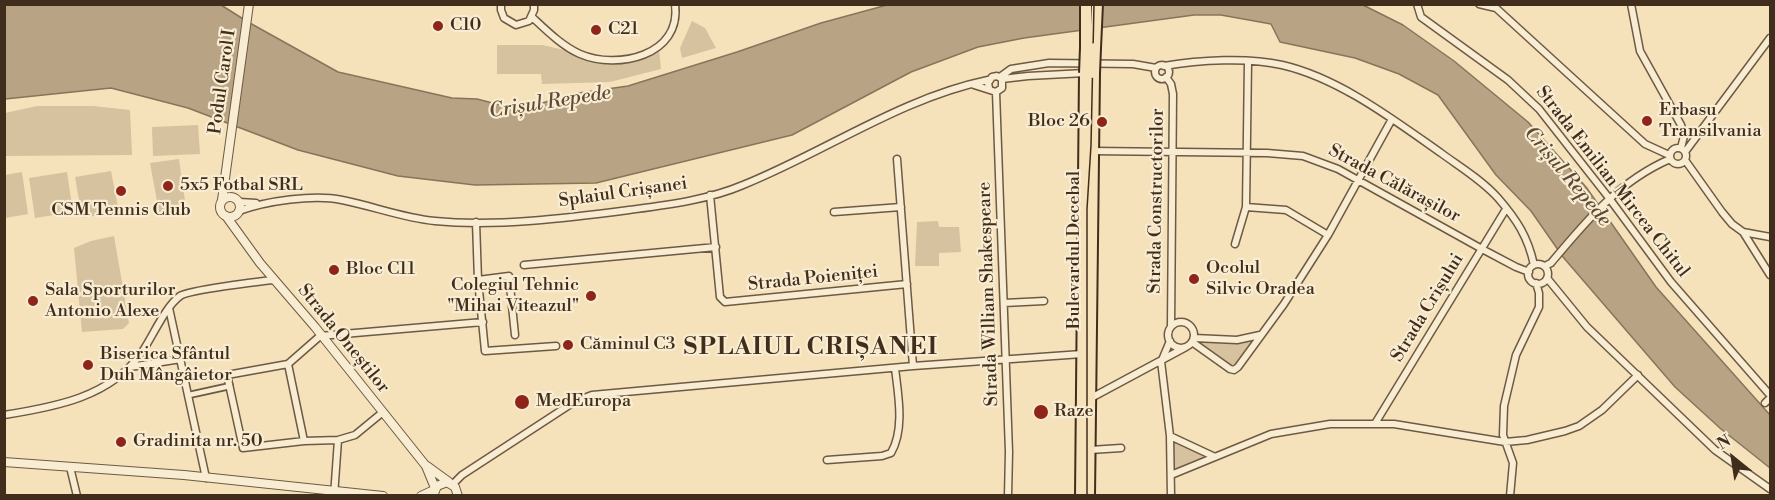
<!DOCTYPE html>
<html>
<head>
<meta charset="utf-8">
<style>
	body { margin:0 }
	#map { position:relative; width:1775px; height:500px; overflow:hidden; background:#f5e1ba; font-family:"Libre Bodoni",serif }
	canvas { display:block }
	.frame { position:absolute; inset:0; border:6px solid #412d1b; pointer-events:none }
	.north { position:absolute; left:1703px; top:428px; width:60px; height:60px; -webkit-text-stroke:4px #f8ecd2; paint-order:stroke; rotate:330deg; font-size:16px; font-weight:700; line-height:24px; text-align:center; color:#412d1b }
	.north::after { content:''; display:block; margin:auto; width:21px; height:27px; background:#412d1b; clip-path:polygon(50% 0,100% 100%,50% 72%,0 100%) }
</style>
</head>
<body>
<div id="map">
<canvas width="1775" height="500"></canvas>
<div class="frame"></div>
<div class="north">N</div>
</div>
<script>
const context = document.querySelector('canvas').getContext('2d');
context.lineJoin = 'round';
function fillPath(path, color) { context.fillStyle = color; context.fill(path, 'evenodd'); }
function stroke(path, color, width, dash) { context.strokeStyle = color; context.lineWidth = width; context.lineCap = dash ? 'butt' : 'round'; context.setLineDash(dash || []); context.stroke(path); }
function label(font, color, halo, rows, align = 'center') {
  context.font = font + ' "Libre Bodoni",serif'; context.lineWidth = 4.5; context.setLineDash([]); context.textBaseline = 'middle'; context.strokeStyle = halo; context.fillStyle = color; for (const [text, x, y, turn = 0] of rows) {
    context.save(); context.translate(x, y); context.rotate((+turn || 0) * Math.PI / 180); context.textAlign = isNaN(turn) ? turn : align; if (halo) context.strokeText(text, 0, 0); context.fillText(text, 0, 0); context.restore();
  }
}
fillPath(new Path2D(`
	M 692,21 L 705,28 L 716,48 L 682,58 L 680,48 Z
	M 497,45 L 542,45 L 578,53 L 622,60 L 659,49 L 661,69 L 610,82 L 542,84 L 541,74 L 497,74 Z
	M 37,106 L 93,106 L 130,110 L 132,155 L 5,156 L 5,113 Z
	M 198,125 L 200,154 L 153,156 L 152,127 Z
	M 179,159 L 186,208 L 159,212 L 150,163 Z
	M 111,171 L 119,212 L 82,218 L 75,177 Z
	M 22,172 L 28,214 L 5,218 L 5,175 Z
	M 67,172 L 73,212 L 35,218 L 29,178 Z
	M 938,221 L 939,227 L 959,227 L 961,252 L 939,253 L 939,266 L 915,266 L 917,222 Z
	M 114,236 L 129,323 L 123,329 L 82,332 L 74,248 L 91,241 Z
	M 1261,335 L 1234,370 L 1192,342 L 1194,338 L 1224,341 Z
	M 1170,436 L 1215,457 L 1171,475 Z`), '#d6c29f');
const water = new Path2D(`
	M 4,5 L 221,5 L 248,22 L 338,72 L 452,98 L 477,99 L 504,106 L 539,104 L 572,94 L 628,86 L 737,52 L 821,23 L 887,5 L 1363,5 L 1403,25 L 1454,61 L 1528,122 L 1586,187 L 1656,287 L 1770,415 L 1770,468 L 1721,429 L 1675,387 L 1563,257 L 1531,211 L 1496,175 L 1438,95 L 1399,74 L 1355,58 L 1280,42 L 1271,24 L 1221,15 L 1194,15 L 1024,38 L 978,47 L 911,72 L 792,135 L 596,183 L 475,185 L 398,176 L 298,150 L 188,108 L 111,88 L 5,99 Z`);
fillPath(water, '#b8a484');
stroke(water, '#88745a', 1.5);
const pedestrian = new Path2D(`
	M 189,395 L 230,386`);
const minor = new Path2D(`
	M 501,4 L 501,10 L 504,18 L 516,25 L 529,21 L 534,10 L 534,4
	M 1417,4 L 1421,17 L 1508,80 L 1539,109 L 1609,198 L 1671,282 L 1770,395
	M 1479,4 L 1496,8 L 1645,144 L 1669,155
	M 1631,4 L 1640,51 L 1681,125 L 1684,136 L 1681,148
	M 532,17 C 546,30 562,46 580,54 C 617,70 682,56 675,4
	M1155 72a7 7 0 1 1 14 0a7 7 0 1 1-14 0Z
	M 1164,66 C 1199,60 1248,57 1282,65 C 1339,78 1394,120 1441,153 C 1460,167 1482,180 1498,198 C 1517,220 1528,237 1534,265
	M 1000,77 L 1011,69 L 1049,63 L 1133,64 L 1156,68
	M 1166,77 L 1171,84 L 1173,94 L 1171,326
	M 1002,79 L 1028,76 L 1085,73
	M 974,85 L 996,92 L 1002,88 L 1002,79 L 997,76 L 992,77 L 988,83 L 989,88
	M 996,92 L 1009,452 L 1008,496
	M1670 156a8 8 0 1 1 16 0a8 8 0 1 1-16 0Z
	M 1092,151 L 1267,153 L 1303,156 L 1338,169 L 1482,249 L 1516,267 L 1529,272
	M 1685,152 L 1770,38
	M 897,159 L 913,366
	M 1685,160 L 1722,212 L 1732,224 L 1743,232 L 1770,275
	M 710,195 L 720,297 L 725,302 L 907,284
	M 239,202 L 256,203
	M 1246,207 L 1286,210 L 1328,235 L 1392,119
	M 239,211 C 266,201 314,194 342,200 C 373,206 403,218 435,221 C 496,227 568,218 629,210 C 666,205 708,200 743,185 C 825,152 901,98 988,80
	M 834,212 L 901,207
	M 476,222 L 478,280 L 485,351 L 556,346
	M 1743,232 L 1770,237
	M 1235,244 L 1246,207 L 1248,62
	M1528 274a10 10 0 1 1 20 0a10 10 0 1 1-20 0Z
	M 524,265 L 716,247
	M 1545,266 L 1551,263 C 1586,221 1619,181 1670,159
	M 1547,278 L 1587,327 L 1715,450 L 1770,489
	M 478,280 L 509,276 L 515,335
	M 1004,303 L 1044,301
	M 169,308 L 206,478
	M1168 335a13 13 0 1 1 26 0a13 13 0 1 1-26 0Z
	M 1194,338 L 1237,340 L 1260,335
	M 1192,342 L 1230,369 L 1234,370 L 1238,367 L 1284,304 L 1328,235
	M 1162,360 L 1170,341
	M 1161,361 L 1170,436 L 1171,496
	M 288,364 L 304,441
	M 130,367 L 181,359
	M 1091,398 L 1186,347
	M 1765,403 L 1770,398
	M 383,412 L 355,435 L 338,440 L 304,441 L 243,448 L 227,375 L 288,364 L 320,336 L 483,322
	M 4,415 C 55,407 111,397 142,352 C 153,336 165,307 180,296 C 188,290 262,281 275,280
	M 1376,422 L 1506,209
	M 1170,436 L 1215,457
	M 1090,450 L 1121,448
	M 827,460 L 882,456 L 891,453 C 905,429 898,394 895,368
	M 70,467 L 77,496
	M 1171,475 L 1271,434 L 1330,424 L 1394,424 L 1505,442 L 1527,440 L 1565,431 L 1579,426 L 1602,410 L 1638,375
	M 453,484 L 462,475 L 574,402 L 592,395 L 913,366 L 1082,354
	M 334,496 L 338,440
	M 1510,496 L 1513,463 L 1503,435 L 1504,406 L 1516,355 L 1539,307 L 1539,293 L 1536,283`);
const tertiary = new Path2D(`
	M220 207a10 10 0 1 1 20 0a10 10 0 1 1-20 0Z
	M 222,200 L 249,4
	M 226,216 L 260,263 L 315,327 L 426,466 L 435,488
	M 4,462 L 184,475 L 383,496
	M 427,466 L 449,482
	M 421,496 L 434,490
	M 433,496 L 437,486 L 447,482 L 455,487 L 458,496`);
const primary = new Path2D(`
	M 1086,48 L 1086,4
	M 1095,48 L 1097,4
	M 1081,496 L 1085,73
	M 1089,496 L 1094,73`);
stroke(pedestrian, '#6e5a43', 8);
stroke(minor, '#6e5a43', 9);
stroke(tertiary, '#6e5a43', 10);
stroke(primary, '#412d1b', 14);
stroke(pedestrian, '#f8ecd2', 4.5);
stroke(minor, '#f8ecd2', 6);
stroke(tertiary, '#f8ecd2', 8);
stroke(primary, '#f5e1ba', 10);
stroke(new Path2D(`
	M 1087,496 L 1087,209 L 1091,145 L 1094,4`), '#412d1b', 1.5);
const primaryBridge = new Path2D(`
	M 1085,73 L 1086,48
	M 1094,73 L 1095,48`);
stroke(primaryBridge, '#412d1b', 14, []);
stroke(primaryBridge, '#f5e1ba', 10);
for (const [x, y, r, color] of [
	[438,26,6,"#8f2418"],
	[596,30,6,"#8f2418"],
	[1647,121,6,"#8f2418"],
	[1102,122,6,"#8f2418"],
	[168,186,6,"#8f2418"],
	[121,191,6,"#8f2418"],
	[334,270,6,"#8f2418"],
	[1194,279,6,"#8f2418"],
	[591,296,6,"#8f2418"],
	[33,301,6,"#8f2418"],
	[568,345,6,"#8f2418"],
	[88,365,6,"#8f2418"],
	[522,402,8,"#8f2418"],
	[1041,412,8,"#8f2418"],
	[121,442,6,"#8f2418"]
]) { const dot = new Path2D(); dot.arc(x, y, r, 0, 2 * Math.PI); context.fillStyle = color; context.fill(dot); stroke(dot, '#f8ecd2', 2); }
label('18px', '#412d1b', '#f8ecd2', [
	["C10",450,26],
	["C21",608,30],
	["Erbasu",1659,111],
	["Transilvania",1659,132],
	["Bloc 26",1090,122,"right"],
	["5x5 Fotbal SRL",180,186],
	["CSM Tennis Club",121,211,"center"],
	["Ocolul",1206,269],
	["Silvic Oradea",1206,290],
	["Bloc C11",346,270],
	["Colegiul Tehnic",579,286,"right"],
	["\"Mihai Viteazul\"",579,307,"right"],
	["Sala Sporturilor",45,291],
	["Antonio Alexe",45,312],
	["Căminul C3",580,345],
	["Biserica Sfântul",100,355],
	["Duh Mângâietor",100,376],
	["MedEuropa",536,402],
	["Raze",1054,412],
	["Gradinita nr. 50",133,442]
], 'left');
label('18px', '#412d1b', '#f8ecd2', [
	["Podul Carol I",223,82,-82],
	["Strada Emilian Mircea Chitul",1612,182,52],
	["Strada Călărașilor",1394,184,28],
	["Splaiul Crișanei",623,193,-8],
	["Strada Constructorilor",1157,201,-89],
	["Bulevardul Decebal",1075,250,-90],
	["Strada Poieniței",813,279,-6],
	["Strada William Shakespeare",989,294,-92],
	["Strada Crișului",1428,308,-59],
	["Strada Oneștilor",343,339,51]
]);
label('italic 20px', '#5f4b35', '#f8ecd2', [
	["Crișul Repede",550,103,-9],
	["Crișul Repede",1567,177,50]
]);
context.letterSpacing = '1.5px';
label('bold 24px', '#412d1b', '#f8ecd2', [
	["SPLAIUL CRIȘANEI",811,348]
]);
context.letterSpacing = '0px';
</script>
</body>
</html>
